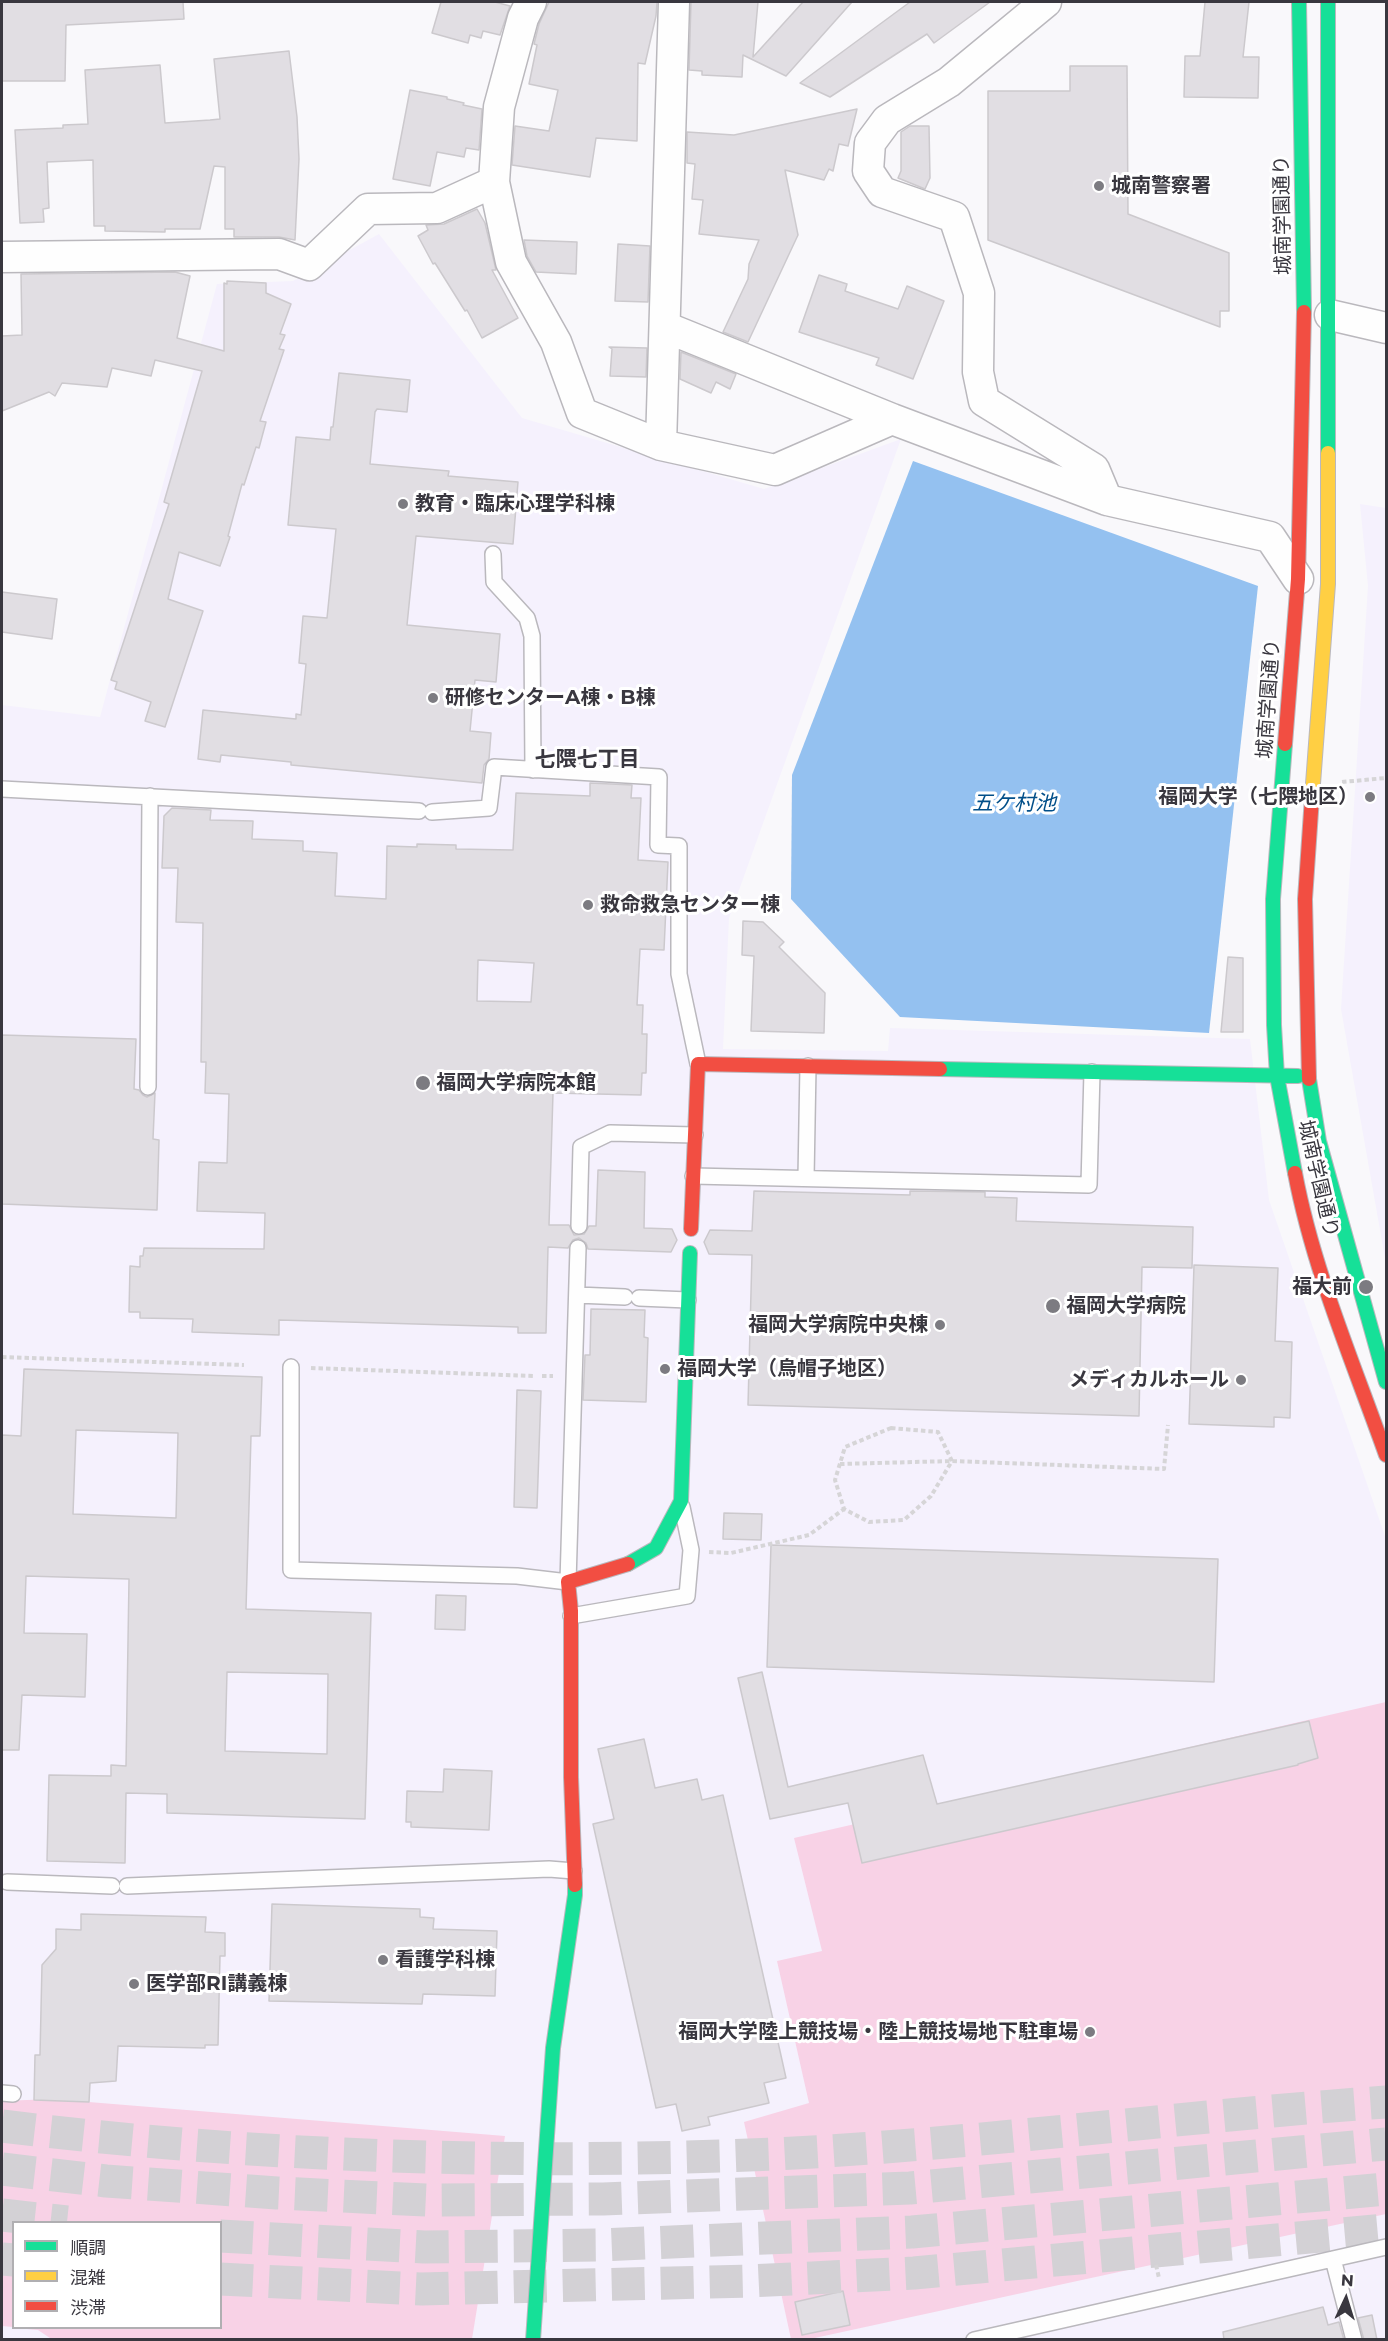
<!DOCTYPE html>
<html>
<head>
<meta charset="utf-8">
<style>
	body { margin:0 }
	#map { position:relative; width:1388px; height:2341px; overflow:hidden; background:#f9f8fb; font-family:Montserrat,"Noto Sans JP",sans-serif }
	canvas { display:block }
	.frame { position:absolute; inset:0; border:3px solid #39373f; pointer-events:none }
	.legend { position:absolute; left:12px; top:2221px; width:210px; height:108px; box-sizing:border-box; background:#fff; border:2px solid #b0afb2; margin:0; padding:8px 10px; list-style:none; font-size:18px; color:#39373f }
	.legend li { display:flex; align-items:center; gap:12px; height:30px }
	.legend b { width:30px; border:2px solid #b0afb2 }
	.north { position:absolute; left:1316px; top:2269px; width:60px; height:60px; -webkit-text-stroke:4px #fff; paint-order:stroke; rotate:4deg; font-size:16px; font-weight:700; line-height:24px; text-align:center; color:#39373f }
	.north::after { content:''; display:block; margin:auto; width:21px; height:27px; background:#39373f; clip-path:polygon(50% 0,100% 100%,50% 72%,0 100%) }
</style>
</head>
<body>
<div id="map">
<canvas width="1388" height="2341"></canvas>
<div class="frame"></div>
<ul class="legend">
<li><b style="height:8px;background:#16e098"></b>順調</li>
<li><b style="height:8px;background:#ffcf43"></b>混雑</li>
<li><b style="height:8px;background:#f24e42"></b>渋滞</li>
</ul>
<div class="north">N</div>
</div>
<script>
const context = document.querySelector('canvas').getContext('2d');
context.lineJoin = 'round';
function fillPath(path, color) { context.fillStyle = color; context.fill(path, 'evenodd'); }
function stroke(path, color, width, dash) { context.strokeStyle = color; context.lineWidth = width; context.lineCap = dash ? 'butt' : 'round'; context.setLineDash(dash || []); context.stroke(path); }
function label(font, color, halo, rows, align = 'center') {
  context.font = font + ' Montserrat,"Noto Sans JP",sans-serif'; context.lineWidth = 6; context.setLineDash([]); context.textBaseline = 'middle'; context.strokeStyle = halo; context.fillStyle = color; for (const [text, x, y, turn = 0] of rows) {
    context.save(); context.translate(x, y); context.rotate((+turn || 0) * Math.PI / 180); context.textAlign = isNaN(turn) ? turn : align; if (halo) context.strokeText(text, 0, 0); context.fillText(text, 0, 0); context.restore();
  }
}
fillPath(new Path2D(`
	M 379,234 L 522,418 L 764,489 L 901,439 L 729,918 L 723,1049 L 888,1051 L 890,1028 L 1250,1039 L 1269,1200 L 1386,1539 L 1386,2339 L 2,2340 L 2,705 L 100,717 L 217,284 L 293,281 ZM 14,2222 L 220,2222 L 220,2328 L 14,2328 Z
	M 1360,504 L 1386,508 L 1386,1264 L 1341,1009 L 1368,586 Z`), '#f5f1fd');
fillPath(new Path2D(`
	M 1386,1702 L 1386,2214 L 810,2339 L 791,2339 L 744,2122 L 809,2103 L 777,1961 L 822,1951 L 794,1838 Z
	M 52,2099 L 505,2136 L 472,2339 L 53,2340 L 38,2330 L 15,2328 L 220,2328 L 220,2222 L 14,2222 L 13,2327 L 2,2326 L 2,2101 Z`), '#f8d2e6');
fillPath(new Path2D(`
	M 913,461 L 1258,586 L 1209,1033 L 900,1017 L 791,899 L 792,775 Z`), '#94c1f0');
const building = new Path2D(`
	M 2,2 L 183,2 L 184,19 L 66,25 L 65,81 L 2,81 Z
	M 441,2 L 495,2 L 510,6 L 500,35 L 483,31 L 481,38 L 470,35 L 468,43 L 432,33 Z
	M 549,2 L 657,2 L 656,16 L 645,64 L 638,63 L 637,141 L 596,138 L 590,177 L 512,165 L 515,126 L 549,131 L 558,90 L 529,84 L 537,45 L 534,44 L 539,24 Z
	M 691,2 L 758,2 L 753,57 L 803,2 L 852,2 L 786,76 L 743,55 L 742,77 L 702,75 L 702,71 L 689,70 Z
	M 910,2 L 990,2 L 934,43 L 927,34 L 830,97 L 800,83 Z
	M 1205,2 L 1249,2 L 1243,57 L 1259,57 L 1258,98 L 1184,97 L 1185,56 L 1200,56 Z
	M 289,51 L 297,117 L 299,159 L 295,240 L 279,237 L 234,237 L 234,229 L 225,229 L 225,167 L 214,166 L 200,229 L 165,229 L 165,232 L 105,231 L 105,226 L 94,226 L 93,160 L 47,162 L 49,208 L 43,209 L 44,222 L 20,223 L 15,130 L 63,128 L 63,125 L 88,124 L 85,70 L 160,65 L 165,123 L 210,120 L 220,119 L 214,59 Z
	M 1070,66 L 1127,66 L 1128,214 L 1229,253 L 1229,311 L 1220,311 L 1220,327 L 988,240 L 988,91 L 1070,91 Z
	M 410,90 L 447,97 L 447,99 L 464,103 L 463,105 L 482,109 L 479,150 L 466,148 L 464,157 L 437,152 L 430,186 L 393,179 Z
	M 857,109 L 848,146 L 839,144 L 833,171 L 829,169 L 824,180 L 785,170 L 798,235 L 748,342 L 723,332 L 748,279 L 749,264 L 759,240 L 699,234 L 703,200 L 692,199 L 695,164 L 687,163 L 687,132 L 734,135 Z
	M 910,126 L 929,126 L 930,178 L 925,189 L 898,178 L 901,171 L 901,132 Z
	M 477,209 L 485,223 L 496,270 L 492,270 L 518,318 L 482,338 L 467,310 L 465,311 L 435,263 L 433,264 L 418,236 L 428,230 L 426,225 L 444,224 Z
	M 524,240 L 577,242 L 576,274 L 536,272 L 527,256 Z
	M 618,244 L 650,246 L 648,302 L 615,301 Z
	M 175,272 L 190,276 L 177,338 L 224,351 L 224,283 L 227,284 L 227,281 L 266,283 L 266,293 L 291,304 L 280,334 L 285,335 L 279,349 L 284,350 L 260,421 L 266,422 L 259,448 L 256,447 L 244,485 L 242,484 L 228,536 L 230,537 L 220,566 L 179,552 L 168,599 L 203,611 L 165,727 L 145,721 L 151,702 L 115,689 L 117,682 L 111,680 L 169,504 L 164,502 L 202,371 L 155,360 L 151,376 L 112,368 L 107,387 L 62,383 L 55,396 L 49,392 L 2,411 L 2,336 L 22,335 L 21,274 Z
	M 819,275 L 847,284 L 845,291 L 898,309 L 907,286 L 944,301 L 913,379 L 876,365 L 879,358 L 799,332 Z
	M 609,347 L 647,348 L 646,377 L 610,376 L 612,349 Z
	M 681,352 L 736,374 L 730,389 L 716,382 L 711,393 L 680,379 Z
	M 339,373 L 410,380 L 407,412 L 377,409 L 375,412 L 370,464 L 449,471 L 448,476 L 518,482 L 513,544 L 416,536 L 407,625 L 500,634 L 496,682 L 475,680 L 470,731 L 491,733 L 489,759 L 484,765 L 482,783 L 291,765 L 291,762 L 221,755 L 220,762 L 198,759 L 203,710 L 296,719 L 296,714 L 301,715 L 306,664 L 299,663 L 303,616 L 327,618 L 336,529 L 288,525 L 296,437 L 330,440 L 331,427 L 333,427 Z
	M 2,592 L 57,599 L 52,639 L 2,632 Z
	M 590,783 L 632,785 L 631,798 L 641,798 L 638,860 L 668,862 L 664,950 L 640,949 L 637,1005 L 643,1005 L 642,1034 L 647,1034 L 646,1073 L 642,1073 L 641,1095 L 553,1093 L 549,1225 L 569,1225 L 574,1235 L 584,1234 L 589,1226 L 596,1226 L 598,1170 L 645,1172 L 644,1228 L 672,1229 L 677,1240 L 671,1252 L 588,1249 L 586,1243 L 579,1238 L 573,1240 L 568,1248 L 548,1247 L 546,1333 L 518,1333 L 518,1327 L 279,1320 L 279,1335 L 192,1332 L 193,1319 L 140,1318 L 140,1312 L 129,1312 L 130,1266 L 140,1267 L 140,1256 L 143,1256 L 144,1248 L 264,1249 L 265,1213 L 197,1211 L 199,1162 L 227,1163 L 229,1094 L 205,1093 L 206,1062 L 201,1062 L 203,923 L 176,922 L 178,868 L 162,868 L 164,816 L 172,808 L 211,810 L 210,820 L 253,821 L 252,839 L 303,841 L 303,851 L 337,853 L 335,896 L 386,899 L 387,846 L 417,847 L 417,844 L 456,845 L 456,849 L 513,850 L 516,793 L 590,796 ZM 478,960 L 534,963 L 531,1002 L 477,1001 Z
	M 743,921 L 763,922 L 784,942 L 779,947 L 825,993 L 824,1033 L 751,1031 L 754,956 L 742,955 Z
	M 1228,957 L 1243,958 L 1243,1032 L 1221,1032 Z
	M 2,1035 L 136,1039 L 134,1089 L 139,1090 L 143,1095 L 147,1097 L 155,1093 L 153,1139 L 159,1140 L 157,1210 L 2,1204 Z
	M 754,1191 L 910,1195 L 910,1191 L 985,1192 L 985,1197 L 1017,1198 L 1016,1221 L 1193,1227 L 1192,1268 L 1142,1267 L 1139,1416 L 748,1405 L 752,1255 L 709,1254 L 704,1242 L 710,1230 L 752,1231 Z
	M 1194,1265 L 1278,1268 L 1275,1341 L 1292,1342 L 1290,1418 L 1274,1417 L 1274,1427 L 1189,1424 Z
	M 591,1309 L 645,1310 L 644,1337 L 648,1338 L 646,1402 L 583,1400 L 585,1355 L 590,1355 Z
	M 24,1369 L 262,1377 L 260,1436 L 251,1436 L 246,1609 L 371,1613 L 365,1819 L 167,1813 L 167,1794 L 126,1793 L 125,1863 L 47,1861 L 49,1775 L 111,1776 L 111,1765 L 126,1766 L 129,1579 L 26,1576 L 24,1633 L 87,1634 L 85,1697 L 22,1695 L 19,1750 L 2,1750 L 2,1435 L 21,1436 ZM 76,1430 L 178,1433 L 176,1518 L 73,1514 ZM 227,1672 L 328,1674 L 327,1754 L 225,1751 Z
	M 517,1390 L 541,1391 L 537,1508 L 514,1507 Z
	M 724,1513 L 762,1514 L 761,1540 L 723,1539 Z
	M 771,1545 L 1218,1559 L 1214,1682 L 767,1667 Z
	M 436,1595 L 466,1596 L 465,1630 L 435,1629 Z
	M 762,1672 L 788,1787 L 923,1755 L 937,1804 L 1309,1721 L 1318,1758 L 1298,1764 L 1298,1765 L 862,1863 L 848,1803 L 770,1819 L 738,1678 Z
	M 644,1739 L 655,1788 L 697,1779 L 702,1800 L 723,1795 L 786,2078 L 764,2083 L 769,2103 L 708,2117 L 710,2125 L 682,2131 L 676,2104 L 656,2108 L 593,1824 L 614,1819 L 598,1749 Z
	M 444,1769 L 492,1771 L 489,1830 L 411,1827 L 411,1822 L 406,1822 L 407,1791 L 443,1792 Z
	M 272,1904 L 420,1909 L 420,1917 L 434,1918 L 433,1929 L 497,1931 L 495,1996 L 423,1994 L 422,2004 L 269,2001 Z
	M 81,1914 L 206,1917 L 205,1932 L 225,1933 L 225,1956 L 220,1956 L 218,2045 L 205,2045 L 205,2048 L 118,2046 L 116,2081 L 90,2083 L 89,2102 L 34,2100 L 35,2055 L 40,2055 L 42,1965 L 56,1949 L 56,1929 L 81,1930 Z
	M 843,2291 L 850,2325 L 802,2335 L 795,2302 Z
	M 1323,2307 L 1328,2325 L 1339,2322 L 1344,2340 L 1224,2340 L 1223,2332 Z
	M 1372,2315 L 1377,2340 L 1364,2340 L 1358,2318 Z`);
fillPath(building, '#e1dee3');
stroke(building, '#ccc9cd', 1.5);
stroke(new Path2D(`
	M 2,2126 C 257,2157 517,2165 775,2154 C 979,2144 1182,2116 1386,2102
	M 2,2169 L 106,2181 L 277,2193 L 427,2200 L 603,2199 L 910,2188 L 1386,2144
	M 2,2215 L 67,2222
	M 220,2236 L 424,2247 L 598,2245 L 912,2232 L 1386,2189
	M 2,2259 L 14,2260
	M 220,2279 L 422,2289 L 750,2281 L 914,2273 L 1386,2230`), '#d3d1d5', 33, [33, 16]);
const lane = new Path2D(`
	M 493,554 L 494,582 L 527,618 L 532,636 L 533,770
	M 2,789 L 419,811
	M 432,812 L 489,808 L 494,767 L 659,777 L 658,845 L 679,846 L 679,974 L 698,1064
	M 148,1087 L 150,796
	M 693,1176 L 1089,1185 L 1092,1072
	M 806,1178 L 808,1066
	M 579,1226 L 581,1147 L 610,1133 L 695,1135
	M 577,1295 L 625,1297
	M 639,1298 L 688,1300
	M 291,1367 L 291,1570 L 517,1576 L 568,1582 L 578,1248
	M 571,1616 L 687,1596 L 691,1550 L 682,1507
	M 7,1882 L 112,1886
	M 127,1886 L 549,1869 L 574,1871
	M 2,2093 L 13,2094
	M 1333,2259 L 1354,2340
	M 974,2340 L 1386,2247`);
const street = new Path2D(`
	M 1046,2 L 949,82 L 887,120 L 870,143 L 868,171 L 882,192 L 954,217 L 979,293 L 978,372 L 984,401 L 1094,469 L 1107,500
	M 494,182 L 511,262 L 556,342 L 582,413 L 661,445 L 775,470 L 892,419 L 1107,500 L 1270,537 L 1298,579
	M 2,257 L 279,254 L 309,265 L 368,209 L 437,208 L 494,182 L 499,107 L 523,18 L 531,2
	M 1330,315 L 1386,328
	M 665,327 L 892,419
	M 661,445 L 674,2`);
const fast = new Path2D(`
	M 1299,2 L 1304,312
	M 1328,2 L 1328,453
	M 1285,744 L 1273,899 L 1274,1025 L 1277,1076 L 1295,1173
	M 940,1069 L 1298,1076
	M 1309,1079 L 1319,1141 L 1386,1382
	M 628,1564 L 656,1548 L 681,1501 L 690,1253
	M 533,2340 L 553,2048 L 575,1895 L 575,1885`);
const slow = new Path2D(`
	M 1312,797 L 1328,584 L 1328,453`);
const jam = new Path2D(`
	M 1285,744 L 1298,579 L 1304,312
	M 1309,1079 L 1305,899 L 1312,797
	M 1295,1173 C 1313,1269 1353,1362 1386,1455
	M 691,1229 L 698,1064 L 940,1069
	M 575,1885 L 571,1777 L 571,1611 L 568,1582 L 628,1564`);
stroke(lane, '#bab8bd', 18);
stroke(street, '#bab8bd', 33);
stroke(fast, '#bab8bd', 16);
stroke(slow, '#bab8bd', 16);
stroke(jam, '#bab8bd', 16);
stroke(new Path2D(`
	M 1342,782 L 1386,778
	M 2,1357 L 244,1365
	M 311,1368 L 534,1376
	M 542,1376 L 553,1376
	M 891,1428 L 938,1432 L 952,1461 L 931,1496 L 904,1520 L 869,1522 L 844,1509 L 835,1480 L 845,1447 Z
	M 840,1464 L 952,1461 L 1164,1469 L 1168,1425
	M 709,1552 L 731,1553 L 809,1535 L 844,1509
	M 1156,2265 L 1159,2278`), '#d6d5d7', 4, [4.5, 3]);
stroke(lane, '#fefefe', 15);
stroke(street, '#fefefe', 30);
stroke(fast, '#16e098', 14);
stroke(slow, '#ffcf43', 14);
stroke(jam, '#f24e42', 14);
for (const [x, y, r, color] of [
	[1099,186,6,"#7c7b81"],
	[403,504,6,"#7c7b81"],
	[433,698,6,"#7c7b81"],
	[1370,797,6,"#7c7b81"],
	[588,905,6,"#7c7b81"],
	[423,1083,8,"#7c7b81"],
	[1366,1287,8,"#7c7b81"],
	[1053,1306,8,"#7c7b81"],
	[940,1325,6,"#7c7b81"],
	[665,1369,6,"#7c7b81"],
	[1241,1380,6,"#7c7b81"],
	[383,1960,6,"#7c7b81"],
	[134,1984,6,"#7c7b81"],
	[1090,2032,6,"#7c7b81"]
]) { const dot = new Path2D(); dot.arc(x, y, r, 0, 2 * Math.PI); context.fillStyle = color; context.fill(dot); stroke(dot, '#fff', 2); }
label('bold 20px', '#39373f', '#fff', [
	["城南警察署",1111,186],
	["教育・臨床心理学科棟",415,504],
	["研修センターA棟・B棟",445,698],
	["福岡大学（七隈地区）",1358,797,"right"],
	["救命救急センター棟",600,905],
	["福岡大学病院本館",436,1083],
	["福大前",1352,1287,"right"],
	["福岡大学病院",1066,1306],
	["福岡大学病院中央棟",928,1325,"right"],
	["福岡大学（烏帽子地区）",677,1369],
	["メディカルホール",1229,1380,"right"],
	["看護学科棟",395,1960],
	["医学部RI講義棟",146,1984],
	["福岡大学陸上競技場・陸上競技場地下駐車場",1078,2032,"right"]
], 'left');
label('20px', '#39373f', '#fff', [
	["城南学園通り",1283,215,-91],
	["城南学園通り",1269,699,-86],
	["城南学園通り",1318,1179,77]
]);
label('bold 21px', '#39373f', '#fff', [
	["七隈七丁目",587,760]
]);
label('italic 21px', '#024f89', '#fff', [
	["五ケ村池",1014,804]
]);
</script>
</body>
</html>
